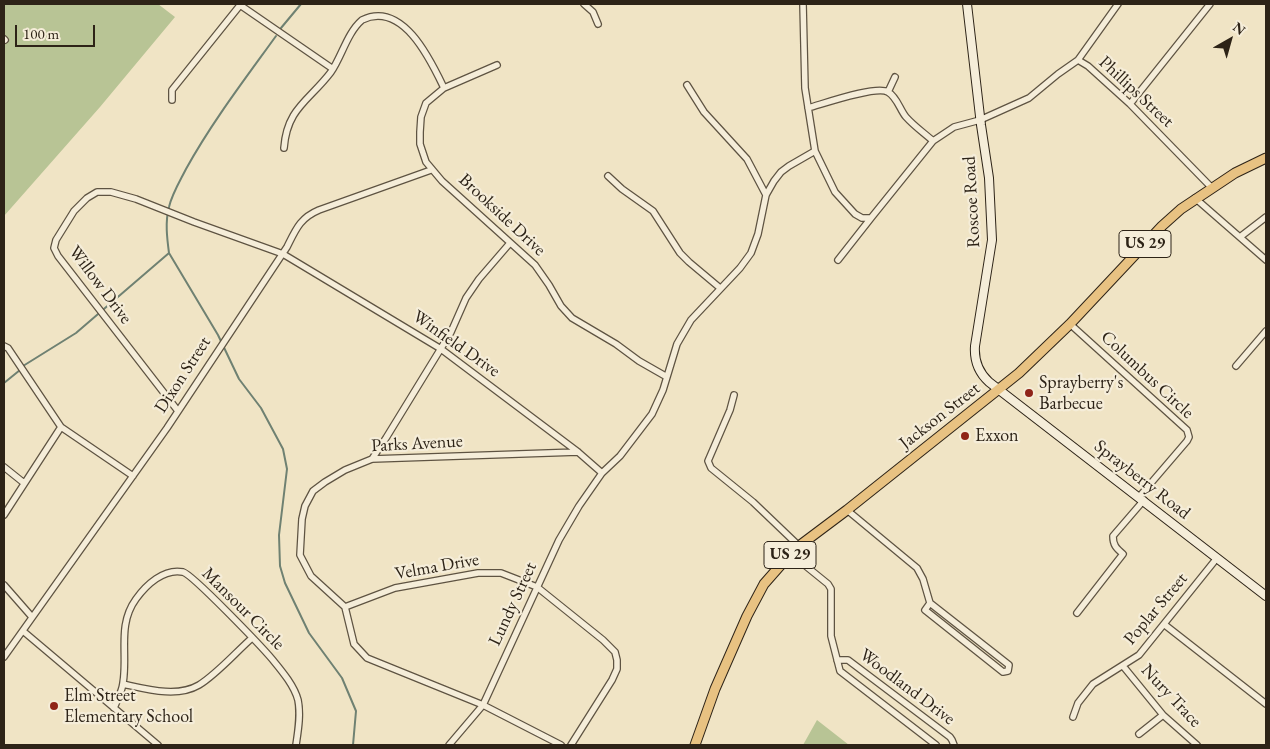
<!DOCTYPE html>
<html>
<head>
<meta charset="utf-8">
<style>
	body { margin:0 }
	#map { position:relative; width:1270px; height:749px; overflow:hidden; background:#f0e4c5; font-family:"EB Garamond",serif }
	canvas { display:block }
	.frame { position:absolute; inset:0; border:5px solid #2d2317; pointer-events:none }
	.north { position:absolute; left:1205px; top:15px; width:50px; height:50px; -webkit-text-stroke:4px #f5edd9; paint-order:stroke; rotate:38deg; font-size:14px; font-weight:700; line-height:20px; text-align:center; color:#2d2317 }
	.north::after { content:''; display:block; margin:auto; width:18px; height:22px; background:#2d2317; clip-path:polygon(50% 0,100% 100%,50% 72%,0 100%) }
	.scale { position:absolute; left:15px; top:25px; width:80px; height:22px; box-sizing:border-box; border:2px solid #2d2317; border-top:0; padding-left:6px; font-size:15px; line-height:18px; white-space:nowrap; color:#2d2317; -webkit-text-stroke:4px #f5edd9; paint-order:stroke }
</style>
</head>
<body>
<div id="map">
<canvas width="1270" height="749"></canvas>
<div class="frame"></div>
<div class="north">N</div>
<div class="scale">100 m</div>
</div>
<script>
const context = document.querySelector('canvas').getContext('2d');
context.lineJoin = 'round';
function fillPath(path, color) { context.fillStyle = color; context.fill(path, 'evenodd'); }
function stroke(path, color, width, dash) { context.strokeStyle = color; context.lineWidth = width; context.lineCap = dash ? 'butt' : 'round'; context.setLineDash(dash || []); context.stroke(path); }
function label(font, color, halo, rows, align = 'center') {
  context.font = font + ' "EB Garamond",serif'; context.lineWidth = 4.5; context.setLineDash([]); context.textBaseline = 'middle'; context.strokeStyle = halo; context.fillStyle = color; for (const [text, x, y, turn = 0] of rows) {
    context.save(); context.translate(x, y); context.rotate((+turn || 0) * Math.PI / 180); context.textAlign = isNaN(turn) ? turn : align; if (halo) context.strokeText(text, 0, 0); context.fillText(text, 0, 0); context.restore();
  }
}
fillPath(new Path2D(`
	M 4,4 L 158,4 L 175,17 L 100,107 L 4,216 Z
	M 817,720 L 849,745 L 803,745 Z`), '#b8c495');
stroke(new Path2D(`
	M 281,28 L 301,4
	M 276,36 C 245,79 212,122 186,169 C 180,181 172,194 169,207 C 165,222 167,238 169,253 L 218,335 L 239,379 L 261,408 L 283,449 L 287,469 L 279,535 L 280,566 L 285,583 L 309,633 L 342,678 L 356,711 L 353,745
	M 23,366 L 76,333 L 169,253
	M 4,383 L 20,370`), '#6f8172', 2);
const street = new Path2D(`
	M 584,4 L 593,12 L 598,24
	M 803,4 L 805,88 L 815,151 L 835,192 L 855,214 L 862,218 L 871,218 L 933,141 L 954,127 L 980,120 L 1029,98 L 1058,74 L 1078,60 L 1118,4
	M 240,5 L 333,69
	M 4,39 L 5,40
	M 1078,60 L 1088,66 L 1130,104 L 1211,187
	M 497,65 L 444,88 L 426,103 L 421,117 L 420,132 L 420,144 L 426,162 L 442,181 L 535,265 L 549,285 L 561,306 L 572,318 L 616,344 L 639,361 L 667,377
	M 687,85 L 704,112 L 747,159 L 766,195
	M 888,92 L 895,77
	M 172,100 L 172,90 L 241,4
	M 1130,104 L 1210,4
	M 808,108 C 823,104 876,85 888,92 C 897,97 900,110 906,117 C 914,126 924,133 933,141
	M 284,148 C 287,108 309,101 331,72 C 342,56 347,33 362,20 C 403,0 431,61 444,88
	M 608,176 L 622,189 L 653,211 L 680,253 L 689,262 L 720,288
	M 1195,198 L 1266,260
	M 1240,237 L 1266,217
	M 838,260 L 871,218
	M 1070,324 L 1187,430 L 1189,437 L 1187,441 L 1139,497
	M 4,346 L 8,348 L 61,427 L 133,476
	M 1236,366 L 1266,331
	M 734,395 L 730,410 L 708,461 L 711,468 L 753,502 L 799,546
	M 178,411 L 58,256 L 54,248 L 56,240 L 74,211 L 87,198 L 97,192 L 111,192 L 136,199 L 194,222 L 283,254 L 441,349 L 578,452 L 602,473
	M 372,459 L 386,438 L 451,332 L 466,298 L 479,279 L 510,243
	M 4,467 L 24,483
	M 847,510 L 917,568 L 923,579 L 930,603
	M 4,515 L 61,427
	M 791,554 L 828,584 L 831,589 L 831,636 L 840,671 L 936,745
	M 4,585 L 32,617
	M 930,603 L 1009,665 L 1008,671 L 1003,672 L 925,610 Z
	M 345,607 L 395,588 L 478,573 L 501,573 L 537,587 L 603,640 L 615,652 L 617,660 L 617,669 L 612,680 L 571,745
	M 1077,613 L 1123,554 C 1116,548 1113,545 1113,536 L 1144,500
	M 1165,625 L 1266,704
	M 23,631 L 158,745
	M 4,657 L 167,428 L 287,247 C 296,229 300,218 319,210 L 431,170
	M 837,660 L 848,660 L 950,737 L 952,740 L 954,745
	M 1123,666 L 1163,715 L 1197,745
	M 123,684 C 146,689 177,698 199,685 C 217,674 236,652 252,638
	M 114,708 C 117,700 122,692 123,683 C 128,654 117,625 136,599 C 146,585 164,568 183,572 C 193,575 261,646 272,659 C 281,670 294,685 298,700 C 301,715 298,731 296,745
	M 1073,717 L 1078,703 L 1093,684 L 1139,655 L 1217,558
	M 1139,734 L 1163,715
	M 449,745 L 483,705 L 559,540 L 579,506 L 602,473 L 620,456 L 652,414 L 663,390 L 677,344 L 691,320 L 740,268 L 751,253 L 758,234 L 766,195 L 774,181 L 781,172 L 789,166 L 815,151
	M 561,745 L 483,705 L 367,658 L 354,644 L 345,607 L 311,576 L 300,555 L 302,519 L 305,506 L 313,491 L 325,482 L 345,470 L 372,459 L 578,452`);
const secondary = new Path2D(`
	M 967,4 L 981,125 L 989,178 L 992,240 L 975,346 C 974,360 978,372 989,382 L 1266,596`);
const primary = new Path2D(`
	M 695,745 L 715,689 L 747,616 L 764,584 L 786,559 L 799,546 L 847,510 L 1019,373 L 1070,324 L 1162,226 L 1181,209 L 1235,173 L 1266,158`);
stroke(street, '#5e5342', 8);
stroke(secondary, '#2d2317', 10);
stroke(primary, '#2d2317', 11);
stroke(street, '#f5edd9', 5.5);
stroke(secondary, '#f5edd9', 8);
stroke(primary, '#e8c282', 9);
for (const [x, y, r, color] of [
	[1029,393,5,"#8f2418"],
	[965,436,5,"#8f2418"],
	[54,706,5,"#8f2418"]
]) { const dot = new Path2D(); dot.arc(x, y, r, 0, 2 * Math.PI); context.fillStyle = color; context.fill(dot); stroke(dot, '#f5edd9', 2); }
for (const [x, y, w] of [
	[1145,244,52],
	[790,555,52]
]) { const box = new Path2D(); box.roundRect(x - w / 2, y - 13.5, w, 27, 4); context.fillStyle = '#f5edd9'; context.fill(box); stroke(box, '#2d2317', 1); }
label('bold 16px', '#2d2317', null, [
	["US 29",1145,244],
	["US 29",790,555]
]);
label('18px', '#2d2317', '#f5edd9', [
	["Phillips Street",1136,92,43],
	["Roscoe Road",972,202,-93],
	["Brookside Drive",502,215,43],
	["Willow Drive",100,285,53],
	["Winfield Drive",456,344,35],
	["Dixon Street",183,375,-57],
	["Columbus Circle",1147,375,43],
	["Jackson Street",940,416,-38],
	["Parks Avenue",417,444,-3],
	["Sprayberry Road",1142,480,38],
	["Velma Drive",437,567,-10],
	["Lundy Street",513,604,-65],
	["Mansour Circle",243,609,45],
	["Poplar Street",1156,609,-50],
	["Woodland Drive",907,687,37],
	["Nury Trace",1171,696,47]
]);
label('18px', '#2d2317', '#f5edd9', [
	["Sprayberry's",1039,383],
	["Barbecue",1039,404],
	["Exxon",975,436],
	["Elm Street",64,696],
	["Elementary School",64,717]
], 'left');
</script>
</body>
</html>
